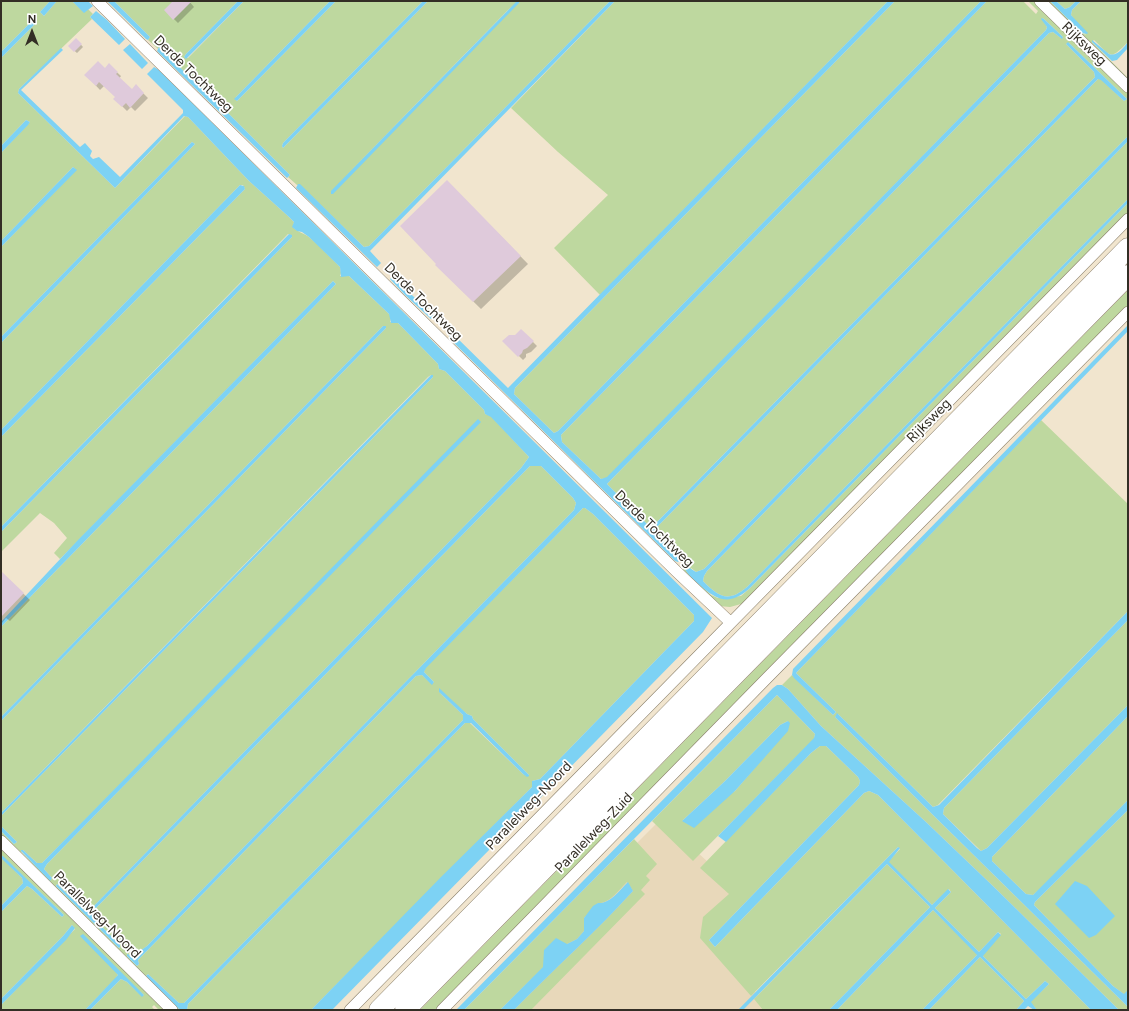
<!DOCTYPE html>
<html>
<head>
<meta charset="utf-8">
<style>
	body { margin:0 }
	#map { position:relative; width:1129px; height:1011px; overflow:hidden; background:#f1e5ce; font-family:Figtree,sans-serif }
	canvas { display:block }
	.frame { position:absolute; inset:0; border:2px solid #332e25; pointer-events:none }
	.north { position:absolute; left:12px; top:12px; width:40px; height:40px; -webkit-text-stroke:3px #fff; paint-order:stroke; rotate:0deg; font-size:11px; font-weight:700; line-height:16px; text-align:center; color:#332e25 }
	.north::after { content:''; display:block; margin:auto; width:14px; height:18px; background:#332e25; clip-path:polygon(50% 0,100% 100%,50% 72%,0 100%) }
</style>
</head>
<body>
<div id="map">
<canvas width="1129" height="1011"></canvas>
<div class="frame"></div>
<div class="north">N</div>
</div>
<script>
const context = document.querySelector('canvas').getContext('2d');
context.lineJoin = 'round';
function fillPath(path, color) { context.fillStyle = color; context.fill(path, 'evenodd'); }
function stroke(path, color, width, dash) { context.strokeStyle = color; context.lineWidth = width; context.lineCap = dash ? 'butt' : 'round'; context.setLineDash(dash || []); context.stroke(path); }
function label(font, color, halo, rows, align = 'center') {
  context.font = font + ' Figtree,sans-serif'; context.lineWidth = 3.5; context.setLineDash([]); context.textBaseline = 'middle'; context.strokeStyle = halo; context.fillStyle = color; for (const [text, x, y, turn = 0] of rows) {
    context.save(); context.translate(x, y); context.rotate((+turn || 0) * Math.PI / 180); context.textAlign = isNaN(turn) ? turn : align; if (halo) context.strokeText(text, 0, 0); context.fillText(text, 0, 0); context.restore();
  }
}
fillPath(new Path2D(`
	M 661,819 L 744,895 L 704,939 L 773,1010 L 507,1010 L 630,850 Z`), '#e8d8ba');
fillPath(new Path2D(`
	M 1,1 L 50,1 L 40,12 L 44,16 L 57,1 L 72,1 L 84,12 L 88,9 L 93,14 L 90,17 L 92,19 L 19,89 L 18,93 L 115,188 L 185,116 L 188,117 L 249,181 L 289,217 L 294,222 L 293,227 C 297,232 304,233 309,237 C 320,246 330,257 340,267 L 341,273 L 340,276 L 349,276 L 389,314 L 391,317 L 390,322 L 398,323 L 438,364 L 439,369 L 445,371 L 484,410 L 485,414 L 491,416 L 529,457 L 521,468 L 89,911 L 86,911 L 57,884 L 56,886 L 116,945 L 119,948 L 120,947 L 120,945 L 94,919 L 93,916 L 95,909 L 530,466 L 541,466 L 573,498 L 576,503 L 574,510 L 147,946 L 135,955 L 127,956 L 137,966 L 139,964 L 138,960 L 416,676 L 422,675 L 432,684 L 434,682 L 424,672 L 425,668 L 583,508 L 585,508 L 593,514 L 694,615 L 694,621 L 540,779 L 532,781 L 532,787 L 311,1010 L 187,1010 L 188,1004 L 465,723 L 470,723 L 523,774 L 527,776 L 529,776 L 529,775 L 473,719 L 472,716 L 467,714 L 439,692 L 463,715 L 463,720 L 184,1003 L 179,1003 L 148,974 L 146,976 L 180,1010 L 175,1010 L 1,838 L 1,831 L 14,844 L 17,842 L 1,826 L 1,816 L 433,377 L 431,375 L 428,377 L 1,813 L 1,721 L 386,328 L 383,326 L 1,717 L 1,627 L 336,284 L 333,281 L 60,559 L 54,553 L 67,538 L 54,523 L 40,513 L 1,552 L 1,532 L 292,237 L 291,235 L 288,234 L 1,527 L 1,437 L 245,189 L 243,185 L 240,185 L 1,430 L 1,343 L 195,144 L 192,142 L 1,337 L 1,247 L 76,170 L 73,167 L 1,241 L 1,153 L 30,122 L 26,120 L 1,146 L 1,58 L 35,24 L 33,20 L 1,52 ZM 480,422 L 47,864 L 44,869 L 52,878 L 50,880 L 21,852 L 23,850 L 37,863 L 42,863 Z
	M 114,1 L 238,1 L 186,54 L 184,57 L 188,58 L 244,1 L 330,1 L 236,97 L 235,99 L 237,101 L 336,1 L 423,1 L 283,143 L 282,146 L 283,148 L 428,1 L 610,1 L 369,246 L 364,247 L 300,185 L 297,185 L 288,177 L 290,175 L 228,113 L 227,107 L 222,108 C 201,87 180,68 159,47 L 158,49 L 148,40 L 150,37 ZM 517,2 L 331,191 L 507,11 Z
	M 615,1 L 888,1 L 600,295 L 554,248 L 608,195 L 558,152 L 511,108 Z
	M 895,1 L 981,1 L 558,431 L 554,433 L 514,394 L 515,388 Z
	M 987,1 L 1023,1 L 1036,14 L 1038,11 L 1028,1 L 1036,1 L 1128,92 L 1128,136 L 704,569 L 696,572 L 690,567 L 704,588 L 711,595 L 718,598 L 741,596 L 749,589 L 1128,203 L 1128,213 L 746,601 L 741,604 L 730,607 L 719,606 L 683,571 L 683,568 L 685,565 L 681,560 L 680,557 L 655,533 L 655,529 L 658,526 L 1095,82 L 1098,79 L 1101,79 L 1124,101 L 1127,99 L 1069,43 L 1066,44 L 1094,72 L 1095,77 L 653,526 L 649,526 L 607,484 L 1049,33 L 1053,32 L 1061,38 L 1063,37 L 1044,19 L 1042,18 L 1047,27 L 1046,30 L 607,478 L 601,479 L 562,442 L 561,435 Z
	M 1046,1 L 1050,1 L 1082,33 L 1086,35 L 1071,15 L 1072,10 L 1081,1 L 1128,1 L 1128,42 C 1109,61 1112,57 1094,40 L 1092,42 L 1128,78 L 1128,83 Z
	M 1056,1 L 1076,1 L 1070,7 L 1065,9 Z
	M 1128,141 L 1128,199 L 747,587 C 728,603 719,597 703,581 L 704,576 L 707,571 Z
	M 1128,290 L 1128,306 L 435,1010 L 420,1010 Z
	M 1041,420 L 1128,504 L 1128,611 L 938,805 L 933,807 L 838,714 L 835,717 L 933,815 L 1128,1007 L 1128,1010 L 1119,1010 L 994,887 L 926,822 L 821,726 L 788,689 L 782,685 L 792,675 L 833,715 L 836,712 L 796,673 Z
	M 1128,620 L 1128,705 L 987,848 L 981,851 L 943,814 L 944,808 Z
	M 777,695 L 815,734 L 814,739 L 693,861 L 652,821 ZM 788,721 L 753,770 L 735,791 L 682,821 L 725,781 L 780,725 Z
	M 1128,716 L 1128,800 L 1041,888 L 1033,895 L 1026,894 L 992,861 L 992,857 Z
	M 820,746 L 826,746 L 858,777 L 860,781 L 859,785 L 709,940 L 715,947 L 864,793 L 869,791 L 878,795 L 1091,1010 L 1037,1010 L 1030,1002 L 1049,984 L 1045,981 L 1026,999 L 982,955 L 1001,934 L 998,932 L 979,952 L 935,908 L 951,892 L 949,889 L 932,905 L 888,862 L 900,849 L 898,847 L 751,996 L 700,938 L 703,917 L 729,894 L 700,868 L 811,753 Z
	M 1128,810 L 1128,990 L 1125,995 L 1113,986 L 1034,905 L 1035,902 Z
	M 634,839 L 657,864 L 646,876 L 650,880 L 641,890 L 645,894 L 531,1010 L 514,1010 C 553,970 595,933 633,891 L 627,882 C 619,890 609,904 598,903 L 584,918 L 584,931 L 577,939 L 567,944 L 500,1010 L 464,1010 Z
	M 1,844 L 168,1010 L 159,1010 L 154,1005 L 152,1007 L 155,1010 L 90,1010 L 121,979 L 127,982 L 142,996 L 144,995 L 114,969 L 118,975 L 115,979 L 85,1010 L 1,1010 L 1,1005 L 75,929 L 72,925 L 63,936 L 1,999 L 1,912 L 27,886 L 32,889 L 62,917 L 64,915 L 1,855 Z
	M 1,857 L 22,878 L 23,883 L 1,906 Z
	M 887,864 L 930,907 L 829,1010 L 763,1010 L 754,999 Z
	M 933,910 L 978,954 L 922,1010 L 837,1010 Z
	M 980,957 L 1024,1001 L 1016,1010 L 929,1010 Z`), '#bed89f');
fillPath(new Path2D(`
	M 50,1 L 57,1 L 44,16 L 40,12 Z
	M 72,1 L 88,1 L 93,6 L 84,13 Z
	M 107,1 L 114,1 L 150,37 L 148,40 L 146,39 Z
	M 238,1 L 244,1 L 186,59 L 184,57 L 186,54 Z
	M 330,1 L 336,1 L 237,101 L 234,99 L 236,97 Z
	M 423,1 L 428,1 L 283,148 L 282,146 L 283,143 Z
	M 517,1 L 519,2 L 519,3 L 333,194 L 331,194 L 331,191 Z
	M 610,1 L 615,1 L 370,251 L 381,263 L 377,267 L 296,188 L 298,184 L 300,184 L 364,247 L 369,246 Z
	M 888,1 L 895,1 L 515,388 L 514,394 L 554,433 L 558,431 L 981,1 L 987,1 L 561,435 L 562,442 L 601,479 L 607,477 L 1046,30 L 1047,27 L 1041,19 L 1042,18 L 1044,19 L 1063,37 L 1062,39 L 1053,32 L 1049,33 L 607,484 L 649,526 L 653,526 L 662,517 L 1095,77 L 1094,72 L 1066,44 L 1068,42 L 1127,99 L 1124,101 L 1101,80 L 1098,79 L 1095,82 L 658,526 L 656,529 L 655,533 L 680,558 L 681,560 L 678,562 L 675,561 L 451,340 L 449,335 L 452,333 L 508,388 Z
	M 1050,1 L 1056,1 L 1065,9 L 1070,7 L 1076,1 L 1081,1 L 1072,10 L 1071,15 L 1088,33 L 1087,34 L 1082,33 Z
	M 96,11 L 107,20 L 125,39 L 119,45 L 90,17 Z
	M 33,20 L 35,20 L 36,22 L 35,24 L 1,58 L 1,52 Z
	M 1092,40 L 1109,54 C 1117,57 1123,48 1128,42 L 1128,48 L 1117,60 L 1112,61 L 1092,42 Z
	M 130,44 L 148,63 L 142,69 L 123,50 Z
	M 159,47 C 180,68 201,87 222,107 L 227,107 L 229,109 L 228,113 L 290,175 L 287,178 L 157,51 Z
	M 61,48 L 63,50 L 21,90 L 80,147 L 85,143 L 92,151 L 90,156 L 93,159 L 99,157 L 120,177 L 183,113 L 183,110 L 147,74 L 154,67 L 159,70 L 712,618 L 703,632 L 332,1010 L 311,1010 L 441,877 L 532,787 L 532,781 L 540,779 L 694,621 L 694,615 L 593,514 L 585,508 L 583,508 L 426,668 L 424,672 L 434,682 L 432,685 L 422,675 L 416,676 L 138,960 L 139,964 L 137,966 L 127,956 L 127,954 L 133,956 L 147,946 L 574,510 L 576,503 L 573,498 L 541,466 L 530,466 L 95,909 L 93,916 L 94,919 L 120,945 L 120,947 L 119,948 L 116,945 L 56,886 L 57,884 L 85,911 L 89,911 L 521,468 L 529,457 L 491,417 L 485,414 L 484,410 L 445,371 L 439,369 L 438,364 L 398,323 L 391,323 L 389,314 L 349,276 L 341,277 L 340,267 L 309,237 L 302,232 L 297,231 L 292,227 L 294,222 L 289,217 L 249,181 L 188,117 L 184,116 L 115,188 L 18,93 L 19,89 Z
	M 26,120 L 30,122 L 28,125 L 1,153 L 1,146 Z
	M 1128,136 L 1128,141 L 707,571 L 704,576 L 703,581 C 719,597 728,603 747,587 L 1128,199 L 1128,203 L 749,589 C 731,604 720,602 703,588 C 697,582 689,577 685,569 L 688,567 L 696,572 L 704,569 Z
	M 192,142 L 195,144 L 1,343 L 1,337 Z
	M 73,167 L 77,170 L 1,247 L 1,241 Z
	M 240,185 L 244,186 L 245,189 L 1,437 L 1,430 Z
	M 289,234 L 292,235 L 292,237 L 1,532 L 1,527 Z
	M 393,277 L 434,316 L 431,319 L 405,295 L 390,279 Z
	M 333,281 L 336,284 L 1,627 L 1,622 L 78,540 Z
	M 1128,325 L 1128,331 L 796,673 L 836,712 L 833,715 L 794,678 L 792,675 L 793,669 Z
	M 383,326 L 386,326 L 386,328 L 1,721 L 1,717 Z
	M 431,375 L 433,375 L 433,377 L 1,816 L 1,813 Z
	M 478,419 L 481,422 L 47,864 L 44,869 L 52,878 L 50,881 L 21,851 L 21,850 L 23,850 L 37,863 L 42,863 Z
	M 1128,611 L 1128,620 L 944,808 L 943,814 L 977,848 L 981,851 L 987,848 L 1128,705 L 1128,716 L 992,857 L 992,861 L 1026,894 L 1033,895 L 1128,800 L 1128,810 L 1035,902 L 1034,905 L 1113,986 L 1124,994 L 1128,990 L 1128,1007 L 933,815 L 835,717 L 837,713 L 933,807 L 939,805 Z
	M 777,685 L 782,685 L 788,689 L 821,726 L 926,822 L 994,887 L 1119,1010 L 1091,1010 L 878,795 L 869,791 L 864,793 L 715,947 L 709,940 L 859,785 L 860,781 L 858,777 L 826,746 L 820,746 L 811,753 L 726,842 L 718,836 L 814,738 L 815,734 L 777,695 L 464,1010 L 456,1010 L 773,688 Z
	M 439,688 L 467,714 L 472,716 L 473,719 L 529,775 L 529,776 L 527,777 L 523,774 L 471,723 L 465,723 L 188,1004 L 187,1010 L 180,1010 L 146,976 L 148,974 L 179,1003 L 184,1003 L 463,720 L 463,715 L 439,692 Z
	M 788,721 L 790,723 L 788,731 L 735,791 L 694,828 L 682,821 L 725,781 L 780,725 Z
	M 1,826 L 17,842 L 14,844 L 1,831 Z
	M 898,847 L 900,848 L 889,862 L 932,905 L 948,889 L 951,892 L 935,908 L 979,952 L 998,932 L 1001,935 L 983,956 L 1026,999 L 1045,981 L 1049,984 L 1031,1002 L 1037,1010 L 1034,1010 L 1028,1006 L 1024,1010 L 1016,1010 L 1024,1001 L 980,957 L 929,1010 L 922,1010 L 977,955 L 933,910 L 837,1010 L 829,1010 L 930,907 L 887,864 L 743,1010 L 739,1009 Z
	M 1,855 L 4,857 L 64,915 L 62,917 L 32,889 L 27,886 L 1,912 L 1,906 L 23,883 L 22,878 L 2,859 Z
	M 1075,881 L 1087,886 L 1115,916 L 1096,935 L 1089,938 L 1055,904 Z
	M 628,882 L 633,891 C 595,933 553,970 514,1010 L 500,1010 L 543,967 L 544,950 L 556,938 L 567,944 L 577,939 L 584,931 L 584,918 L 593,906 L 598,903 C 610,904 620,890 628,882 Z
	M 72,925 L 75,928 L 66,940 L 1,1005 L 1,999 L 63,936 Z
	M 83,934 L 144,995 L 142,997 L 127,982 L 121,979 L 90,1010 L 85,1010 L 118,975 L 80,936 Z`), '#7dd2f4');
fillPath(new Path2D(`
	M 175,1 L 189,1 L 194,7 L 178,23 L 165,10 Z
	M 76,39 L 83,47 L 77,53 L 69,46 Z
	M 109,65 L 121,76 L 119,79 L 132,90 L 136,86 L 148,98 L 135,111 L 131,107 L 127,111 L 115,99 L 117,97 L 104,86 L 100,90 L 86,75 L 105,69 Z
	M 447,181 L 528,264 L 481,309 L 436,265 Z
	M 521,330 L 537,346 L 531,352 L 526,354 L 526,357 L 523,360 L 504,341 L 515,336 Z
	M 1,572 L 30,600 L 10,621 L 6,618 L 2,623 L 1,622 Z`), '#0003');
fillPath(new Path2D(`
	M 173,1 L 192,1 L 173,20 L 164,10 Z
	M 76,38 L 82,44 L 74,52 L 68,46 Z
	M 98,61 L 105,68 L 109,63 L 118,72 L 116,74 L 132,89 L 136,84 L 144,93 L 130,108 L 126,103 L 122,107 L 113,99 L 115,97 L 99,82 L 96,86 L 84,75 Z
	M 447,180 L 521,256 L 473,302 L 435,265 L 436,264 L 400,226 Z
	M 521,329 L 534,341 L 527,348 L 523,350 L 522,353 L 518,357 L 502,341 L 509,335 L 515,335 Z
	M 1,571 L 24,593 L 1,617 Z`), '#dfcadb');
const street = new Path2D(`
	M 97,1 L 676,571 L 730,622
	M 1040,1 L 1128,87
	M 1,841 L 172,1010
	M 350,1010 L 1128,219
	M 442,1010 L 768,677 L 1128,312`);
const highway = new Path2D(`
	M 379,1010 L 1128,248
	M 405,1010 L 1128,275`);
stroke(street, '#8a7f6a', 12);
stroke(highway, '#8a7f6a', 21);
stroke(street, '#fff', 11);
stroke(highway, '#fff', 20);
label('14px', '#332e25', '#fff', [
	["Rijksweg",1084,44,44],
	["Derde Tochtweg",193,74,44],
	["Derde Tochtweg",423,302,45],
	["Rijksweg",929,421,-45],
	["Derde Tochtweg",654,529,44],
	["Parallelweg-Noord",529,806,-46],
	["Parallelweg-Zuid",594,833,-46],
	["Parallelweg-Noord",97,915,45]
]);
</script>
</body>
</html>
